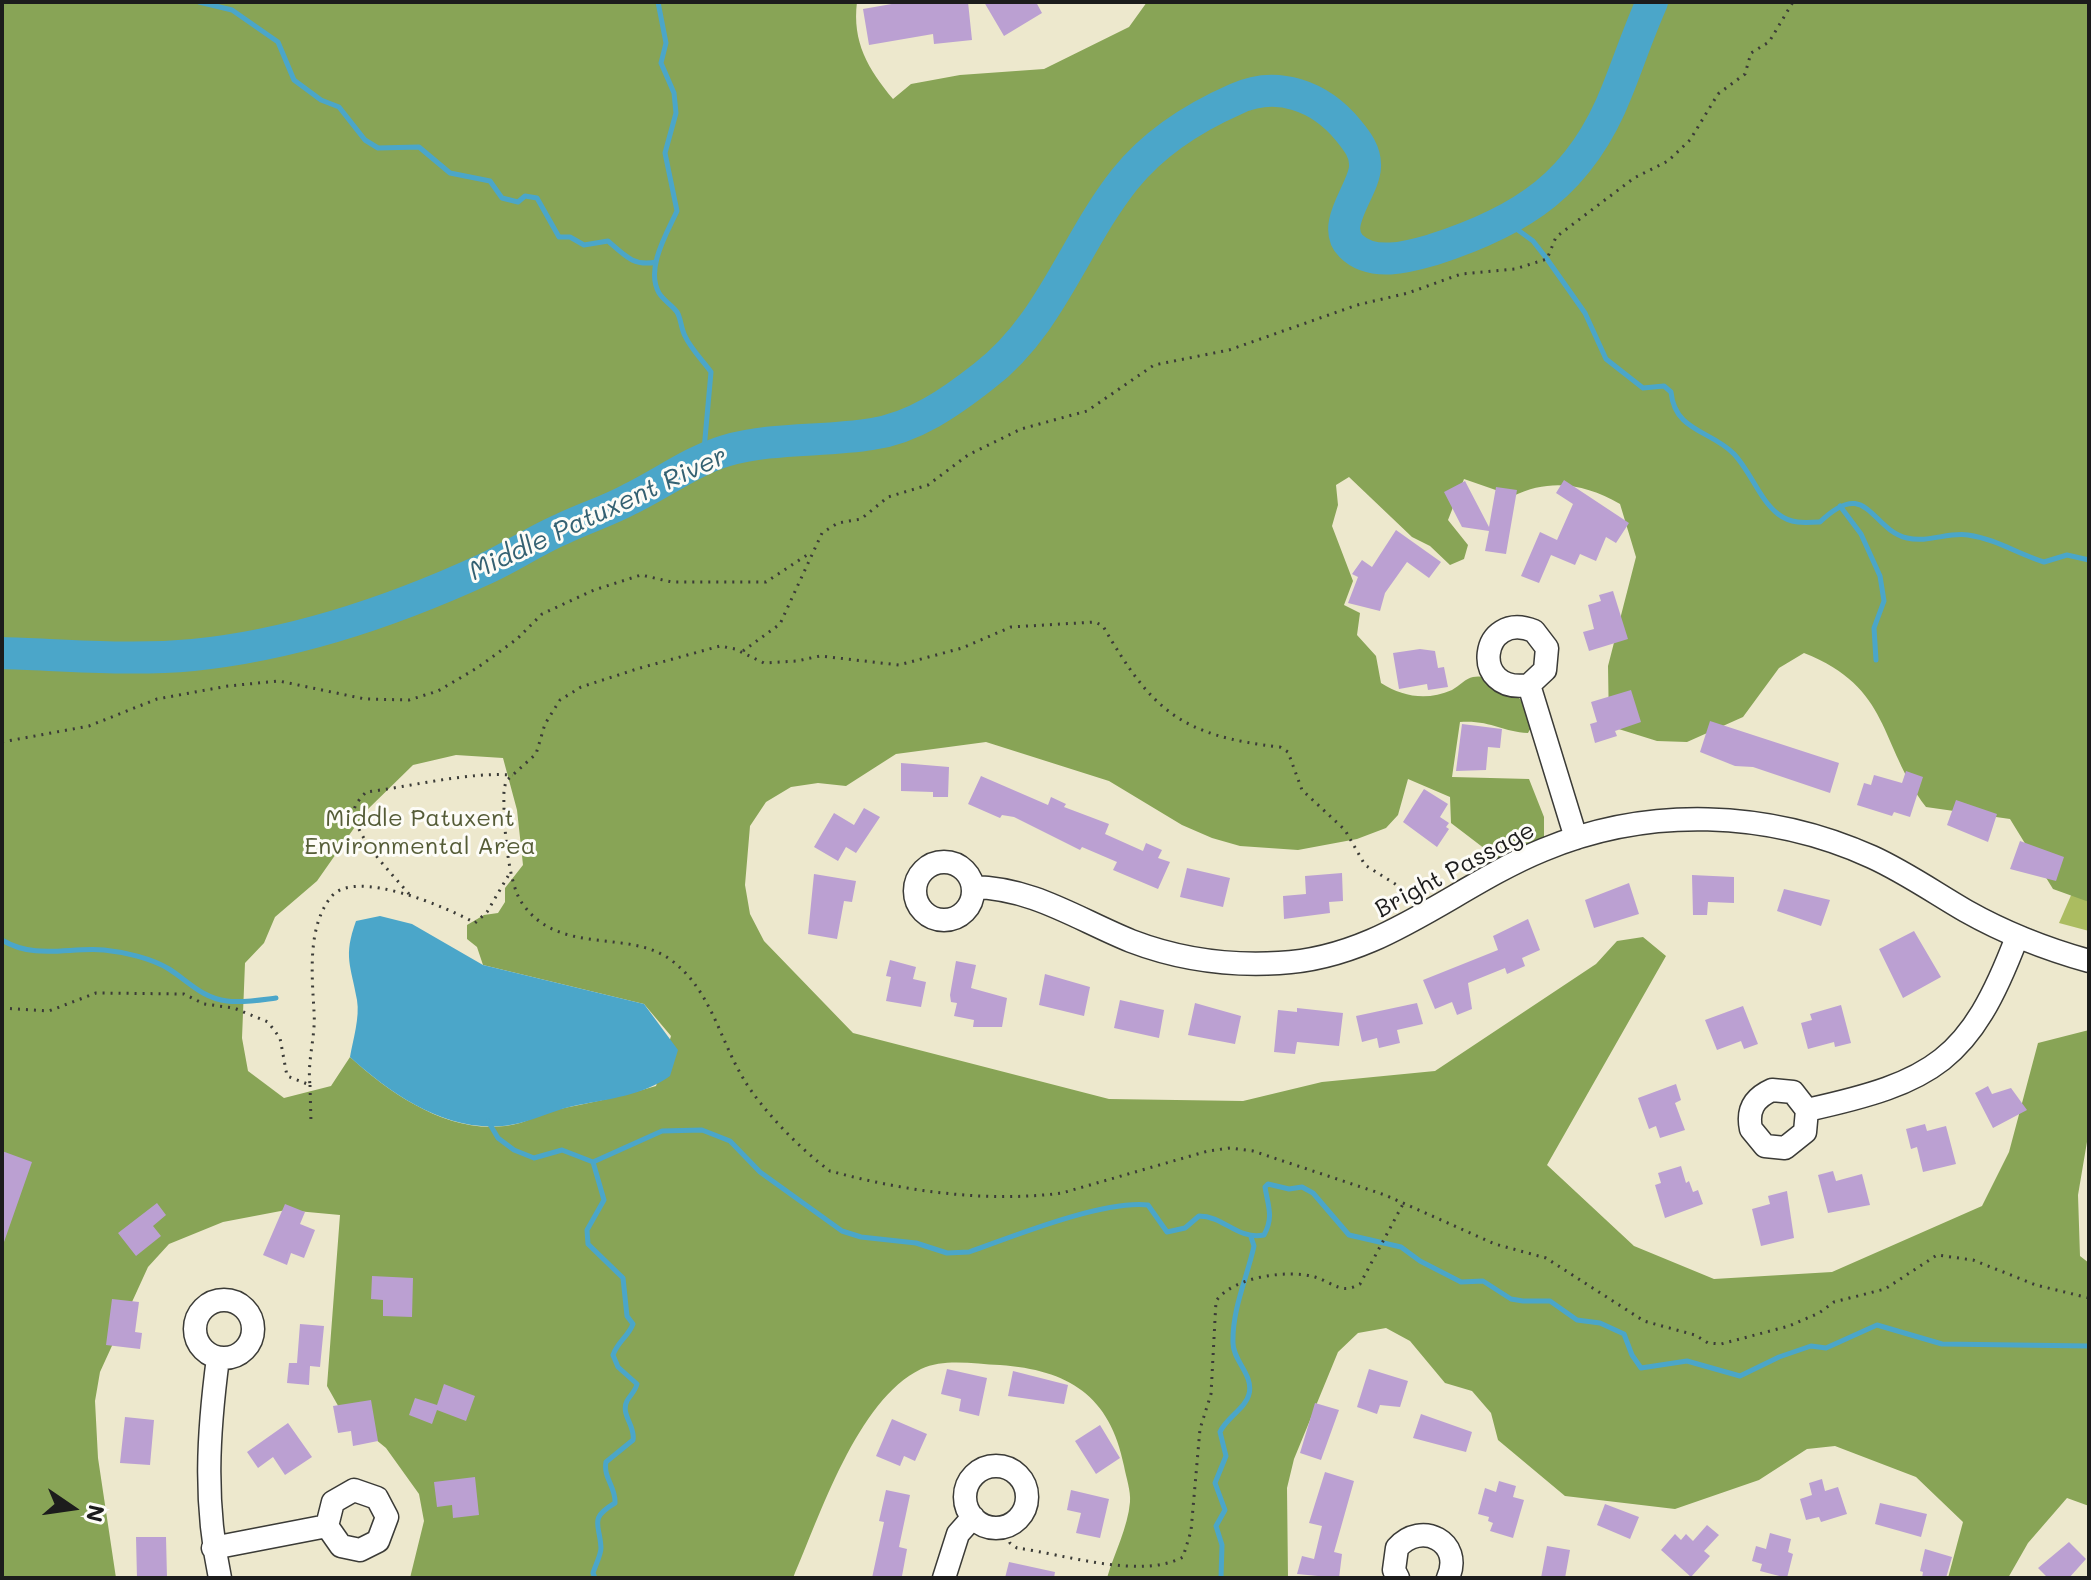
<!DOCTYPE html>
<html>
<head>
<meta charset="utf-8">
<style>
	body { margin:0 }
	#map { position:relative; width:2091px; height:1580px; overflow:hidden; background:#ede8cd; font-family:Mali,sans-serif }
	canvas { display:block }
	.frame { position:absolute; inset:0; border:4px solid #1c1c1c; pointer-events:none }
	.north { position:absolute; left:32px; top:1468px; width:80px; height:80px; -webkit-text-stroke:6px #fdfcf7; paint-order:stroke; rotate:103deg; font-size:22px; font-weight:700; line-height:32px; text-align:center; color:#1c1c1c }
	.north::after { content:''; display:block; margin:auto; width:28px; height:36px; background:#1c1c1c; clip-path:polygon(50% 0,100% 100%,50% 72%,0 100%) }
</style>
</head>
<body>
<div id="map">
<canvas width="2091" height="1580"></canvas>
<div class="frame"></div>
<div class="north">N</div>
</div>
<script>
const context = document.querySelector('canvas').getContext('2d');
context.lineJoin = 'round';
function fillPath(path, color) { context.fillStyle = color; context.fill(path, 'evenodd'); }
function stroke(path, color, width, dash) { context.strokeStyle = color; context.lineWidth = width; context.lineCap = dash ? 'butt' : 'round'; context.setLineDash(dash || []); context.stroke(path); }
function label(font, color, halo, rows, align = 'center') {
  context.font = font + ' Mali,sans-serif'; context.lineWidth = 6; context.setLineDash([]); context.textBaseline = 'middle'; context.strokeStyle = halo; context.fillStyle = color; for (const [text, x, y, turn = 0] of rows) {
    context.save(); context.translate(x, y); context.rotate((+turn || 0) * Math.PI / 180); context.textAlign = isNaN(turn) ? turn : align; if (halo) context.strokeText(text, 0, 0); context.fillText(text, 0, 0); context.restore();
  }
}
fillPath(new Path2D(`
	M 2089,854 L 2089,931 L 2059,923 Z`), '#abbc60');
fillPath(new Path2D(`
	M 2,2 L 857,2 C 852,42 868,69 893,99 L 911,84 L 960,75 L 1044,69 L 1129,27 L 1147,2 L 2089,2 L 2089,902 L 2053,889 L 2010,819 L 1926,807 C 1878,743 1892,688 1804,653 L 1779,668 L 1743,717 L 1687,742 L 1657,741 L 1609,726 L 1608,666 L 1636,557 L 1620,504 C 1585,484 1551,478 1513,496 L 1464,479 L 1448,520 L 1468,545 L 1464,559 L 1450,565 L 1430,546 L 1412,537 L 1349,477 L 1336,485 L 1338,505 L 1332,526 L 1353,581 L 1344,605 L 1360,613 L 1357,635 L 1376,656 L 1381,683 C 1403,697 1427,701 1452,690 C 1459,686 1466,678 1473,677 C 1496,672 1529,702 1534,722 L 1528,733 C 1502,732 1491,720 1460,722 L 1452,777 L 1529,779 L 1544,817 L 1544,840 L 1506,865 L 1451,823 L 1450,797 L 1408,779 L 1398,815 L 1386,828 L 1357,839 L 1298,850 L 1240,846 L 1212,838 L 1182,825 L 1109,781 L 986,742 L 896,754 L 846,786 L 818,783 L 791,787 L 766,802 L 750,826 L 745,885 L 750,914 L 764,941 L 853,1033 L 1109,1099 L 1243,1101 L 1322,1082 L 1435,1071 L 1596,964 L 1617,941 L 1643,937 L 1666,956 L 1547,1165 L 1634,1246 L 1714,1279 L 1832,1272 L 1982,1206 L 2009,1152 L 2038,1043 L 2089,1030 L 2089,1130 L 2078,1195 L 2080,1256 L 2089,1263 L 2089,1506 L 2067,1498 L 2028,1543 L 2008,1578 L 1948,1578 L 1963,1522 L 1916,1477 L 1835,1446 L 1807,1449 L 1759,1480 L 1675,1509 L 1565,1496 L 1498,1440 L 1491,1413 L 1472,1391 L 1445,1383 L 1410,1341 L 1386,1328 L 1358,1333 L 1338,1352 L 1294,1459 L 1287,1488 L 1288,1578 L 1107,1578 C 1114,1554 1128,1527 1130,1502 C 1131,1491 1126,1477 1124,1466 C 1110,1395 1068,1370 1000,1365 C 974,1364 945,1358 921,1369 C 857,1400 820,1516 793,1578 L 410,1578 L 424,1521 L 419,1494 L 386,1448 L 341,1411 L 327,1386 L 340,1215 L 286,1210 L 223,1222 L 169,1244 L 148,1267 L 100,1372 L 95,1401 L 98,1458 L 116,1578 L 2,1578 ZM 456,755 L 503,758 L 517,810 L 523,865 L 505,888 L 505,902 L 498,913 L 484,915 L 467,925 L 467,939 L 477,947 L 483,965 L 644,1004 L 671,1036 L 656,1086 C 623,1096 589,1103 555,1110 C 543,1113 532,1119 520,1123 C 457,1140 394,1097 350,1057 L 331,1086 L 284,1098 L 248,1071 L 242,1038 L 245,963 L 264,943 L 275,917 L 317,881 L 366,811 L 413,765 Z`), '#88a456');
fillPath(new Path2D(`
	M 380,916 L 412,924 L 483,965 L 644,1004 L 678,1050 L 670,1076 C 643,1095 610,1099 578,1105 C 557,1109 539,1118 520,1123 C 456,1139 394,1097 350,1057 C 353,1040 360,1017 357,1000 C 351,965 343,957 356,921 Z`), '#4ba6c9');
stroke(new Path2D(`
	M 199,2 L 232,10 L 278,42 L 294,80 L 321,100 L 339,107 L 365,140 L 378,148 L 419,147 L 450,173 L 490,181 L 502,198 L 518,202 L 525,196 L 537,198 L 559,237 L 570,237 L 584,245 L 608,241 C 624,255 634,267 656,262
	M 658,2 L 666,43 L 661,63 L 674,93 L 676,113 L 665,153 L 677,211 C 667,233 645,269 659,293 C 664,301 672,305 677,312 C 681,318 681,329 685,336 C 691,349 703,361 711,372 L 703,461
	M 1507,222 L 1533,241 L 1547,259 L 1585,313 L 1606,359 L 1643,388 L 1664,386 L 1671,392 C 1675,432 1711,430 1734,454 C 1751,472 1759,499 1778,514 C 1791,524 1804,523 1820,522 C 1868,476 1870,529 1907,538 C 1928,543 1948,532 1968,535 C 1996,539 2018,554 2044,562 L 2067,555 L 2089,560
	M 1840,506 L 1861,534 L 1880,576 L 1884,601 L 1874,628 L 1876,660
	M 2,940 C 35,960 69,947 104,950 C 124,952 151,958 169,969 C 188,981 202,998 227,1001 C 243,1003 260,1000 276,998
	M 488,1121 L 498,1138 L 514,1150 L 534,1158 L 562,1150 L 593,1162 L 662,1131 L 702,1130 L 730,1141 L 760,1172 L 842,1231 L 861,1237 L 916,1243 L 947,1253 L 969,1252 C 1014,1236 1103,1200 1148,1205 L 1167,1232 L 1185,1228 L 1199,1216 C 1224,1216 1237,1240 1264,1235 C 1274,1217 1268,1206 1265,1187 L 1268,1184 L 1289,1189 L 1302,1187 L 1313,1193 L 1349,1235 L 1401,1247 L 1420,1261 L 1461,1282 L 1483,1281 L 1511,1299 L 1523,1301 L 1550,1301 L 1577,1320 L 1600,1323 L 1624,1334 L 1632,1355 L 1641,1368 L 1687,1361 L 1740,1376 L 1779,1357 L 1811,1346 L 1826,1348 L 1877,1325 L 1942,1344 L 2089,1346
	M 593,1162 L 604,1200 L 587,1230 L 588,1244 L 623,1278 L 627,1316 L 633,1324 C 628,1337 618,1341 613,1355 L 618,1367 L 637,1384 C 635,1392 630,1395 627,1401 C 620,1414 636,1427 633,1440 L 606,1462 C 603,1478 616,1487 615,1503 C 588,1519 600,1524 601,1548 C 601,1555 595,1566 593,1573 L 595,1578
	M 1221,1578 L 1222,1545 L 1216,1526 L 1225,1510 L 1215,1483 L 1226,1456 L 1220,1432 C 1226,1418 1246,1408 1249,1394 C 1254,1375 1233,1361 1233,1343 C 1232,1309 1247,1278 1254,1246 L 1251,1237`), '#4ba6c9', 5);
stroke(new Path2D(`
	M 2,653 C 65,655 130,661 193,655 C 293,645 396,610 487,568 C 513,556 536,540 562,529 C 585,518 608,511 630,499 C 661,484 692,461 725,451 C 772,437 824,442 872,434 C 914,428 951,402 984,376 C 1051,325 1074,243 1125,179 C 1153,144 1195,117 1236,99 C 1277,80 1320,96 1348,130 C 1357,141 1366,152 1365,167 C 1364,190 1330,225 1351,246 C 1372,267 1408,257 1432,250 C 1523,221 1581,183 1617,91 C 1629,61 1639,31 1652,2`), '#4ba6c9', 32);
fillPath(new Path2D(`
	M 903,2 L 968,2 L 972,40 L 934,44 L 933,34 L 869,45 L 863,9 Z
	M 984,2 L 1036,2 L 1042,13 L 1004,36 Z
	M 1564,480 L 1629,523 L 1616,543 L 1606,537 L 1596,561 L 1580,554 L 1575,565 L 1551,555 L 1539,583 L 1521,576 L 1540,532 L 1557,540 L 1573,504 L 1556,493 Z
	M 1465,481 L 1489,527 L 1496,487 L 1517,490 L 1506,554 L 1485,551 L 1489,531 L 1462,527 L 1444,492 Z
	M 1396,530 L 1441,562 L 1429,578 L 1407,562 L 1385,593 L 1380,611 L 1348,603 L 1358,577 L 1352,574 L 1362,560 L 1372,567 Z
	M 1613,591 L 1628,639 L 1589,651 L 1583,632 L 1594,629 L 1588,605 L 1601,601 L 1599,595 Z
	M 1420,649 L 1435,651 L 1438,668 L 1444,667 L 1448,687 L 1428,690 L 1427,684 L 1399,689 L 1393,653 Z
	M 1631,690 L 1641,722 L 1615,731 L 1617,736 L 1595,743 L 1590,724 L 1597,722 L 1591,702 Z
	M 1710,721 L 1839,763 L 1830,793 L 1753,767 L 1735,766 L 1700,752 Z
	M 1462,724 L 1502,729 L 1500,748 L 1488,747 L 1486,770 L 1456,771 Z
	M 901,763 L 949,767 L 948,797 L 933,797 L 933,792 L 901,791 Z
	M 1906,771 L 1923,777 L 1910,817 L 1894,812 L 1892,816 L 1857,805 L 1864,783 L 1871,785 L 1874,775 L 1902,783 Z
	M 981,776 L 1048,805 L 1051,797 L 1066,804 L 1064,807 L 1109,824 L 1105,834 L 1143,851 L 1146,843 L 1162,850 L 1158,858 L 1170,862 L 1158,889 L 1113,870 L 1117,862 L 1082,847 L 1080,850 L 1014,817 L 1002,815 L 1000,818 L 968,804 Z
	M 1424,789 L 1448,804 L 1440,817 L 1449,823 L 1446,827 L 1449,829 L 1437,847 L 1403,822 Z
	M 1956,800 L 1997,814 L 1988,842 L 1947,825 Z
	M 864,808 L 880,817 L 856,853 L 846,847 L 838,861 L 814,847 L 834,813 L 854,825 Z
	M 2020,841 L 2064,857 L 2056,881 L 2010,869 Z
	M 1187,868 L 1230,878 L 1223,907 L 1180,897 Z
	M 1342,873 L 1343,901 L 1329,902 L 1330,913 L 1284,919 L 1283,896 L 1306,894 L 1305,876 Z
	M 814,874 L 856,881 L 852,902 L 844,901 L 837,939 L 808,934 Z
	M 1692,875 L 1734,877 L 1734,903 L 1708,902 L 1707,915 L 1693,915 Z
	M 1629,883 L 1639,914 L 1594,928 L 1585,900 Z
	M 1784,889 L 1830,900 L 1821,926 L 1777,911 Z
	M 1528,919 L 1540,950 L 1522,958 L 1525,966 L 1507,974 L 1505,968 L 1468,983 L 1472,1009 L 1457,1015 L 1452,1002 L 1435,1009 L 1423,980 L 1498,950 L 1493,936 Z
	M 1914,931 L 1941,977 L 1903,998 L 1879,949 Z
	M 890,960 L 916,967 L 913,979 L 926,982 L 921,1007 L 886,1001 L 891,977 L 886,976 Z
	M 956,961 L 976,965 L 971,988 L 1007,998 L 1002,1027 L 973,1027 L 974,1020 L 954,1016 L 957,1003 L 951,1002 L 950,995 Z
	M 1045,974 L 1090,987 L 1084,1016 L 1039,1005 Z
	M 1120,1000 L 1164,1010 L 1159,1038 L 1114,1028 Z
	M 1195,1003 L 1241,1016 L 1235,1044 L 1188,1035 Z
	M 1417,1003 L 1423,1024 L 1397,1030 L 1400,1043 L 1379,1048 L 1377,1038 L 1362,1042 L 1356,1016 Z
	M 1841,1005 L 1851,1043 L 1835,1047 L 1834,1042 L 1808,1049 L 1801,1023 L 1812,1020 L 1810,1014 Z
	M 1743,1006 L 1758,1044 L 1744,1049 L 1741,1041 L 1717,1050 L 1705,1020 Z
	M 1297,1008 L 1343,1013 L 1339,1046 L 1297,1042 L 1295,1054 L 1274,1052 L 1278,1010 L 1297,1012 Z
	M 1676,1084 L 1681,1100 L 1675,1103 L 1685,1130 L 1660,1138 L 1656,1126 L 1649,1129 L 1638,1098 Z
	M 1988,1086 L 1992,1094 L 2011,1088 L 2027,1110 L 1993,1128 L 1975,1093 Z
	M 1925,1124 L 1927,1131 L 1946,1126 L 1956,1164 L 1923,1172 L 1917,1147 L 1911,1149 L 1906,1129 Z
	M 2,1151 L 32,1162 L 4,1242 L 2,1242 Z
	M 1681,1166 L 1686,1183 L 1689,1181 L 1693,1192 L 1698,1190 L 1703,1204 L 1665,1218 L 1655,1185 L 1661,1183 L 1658,1173 Z
	M 1833,1171 L 1836,1181 L 1862,1174 L 1870,1205 L 1828,1213 L 1818,1175 Z
	M 1787,1191 L 1794,1238 L 1761,1246 L 1752,1209 L 1770,1204 L 1768,1196 Z
	M 157,1203 L 166,1215 L 153,1226 L 161,1236 L 136,1256 L 118,1233 Z
	M 285,1204 L 305,1212 L 300,1224 L 315,1230 L 304,1258 L 291,1253 L 287,1265 L 263,1255 Z
	M 372,1276 L 413,1278 L 412,1317 L 383,1316 L 383,1300 L 371,1299 Z
	M 112,1299 L 139,1302 L 135,1332 L 142,1333 L 140,1349 L 106,1345 Z
	M 300,1324 L 324,1326 L 320,1367 L 310,1366 L 309,1385 L 287,1383 L 289,1363 L 297,1363 Z
	M 947,1369 L 987,1378 L 979,1416 L 959,1411 L 961,1399 L 941,1394 Z
	M 1369,1369 L 1408,1381 L 1400,1407 L 1380,1405 L 1377,1414 L 1357,1407 Z
	M 1013,1371 L 1068,1385 L 1064,1404 L 1008,1396 Z
	M 444,1384 L 475,1396 L 466,1421 L 437,1410 L 432,1424 L 409,1415 L 415,1398 L 437,1405 Z
	M 371,1400 L 378,1441 L 353,1446 L 351,1431 L 338,1433 L 333,1406 Z
	M 1315,1403 L 1339,1410 L 1321,1460 L 1300,1453 Z
	M 1421,1414 L 1472,1432 L 1466,1452 L 1413,1438 Z
	M 125,1417 L 154,1420 L 150,1465 L 120,1463 Z
	M 892,1419 L 927,1434 L 915,1461 L 904,1456 L 900,1466 L 876,1456 Z
	M 288,1423 L 312,1457 L 285,1475 L 273,1457 L 258,1468 L 247,1452 Z
	M 1100,1425 L 1120,1458 L 1096,1474 L 1075,1441 Z
	M 1325,1472 L 1354,1481 L 1334,1552 L 1342,1554 L 1339,1578 L 1297,1574 L 1302,1556 L 1314,1559 L 1322,1526 L 1309,1523 Z
	M 475,1477 L 479,1515 L 453,1518 L 452,1505 L 437,1507 L 434,1482 Z
	M 1822,1479 L 1825,1491 L 1838,1487 L 1847,1514 L 1821,1522 L 1819,1517 L 1806,1520 L 1800,1499 L 1812,1495 L 1809,1483 Z
	M 1499,1481 L 1516,1486 L 1513,1497 L 1524,1500 L 1513,1538 L 1490,1531 L 1493,1523 L 1488,1521 L 1489,1517 L 1478,1514 L 1485,1488 L 1496,1492 Z
	M 886,1490 L 910,1495 L 899,1547 L 907,1549 L 902,1576 L 872,1578 L 884,1522 L 879,1521 Z
	M 1071,1490 L 1109,1499 L 1100,1538 L 1076,1533 L 1081,1513 L 1067,1510 Z
	M 1880,1503 L 1927,1514 L 1921,1537 L 1875,1524 Z
	M 1605,1504 L 1639,1517 L 1630,1539 L 1597,1525 Z
	M 1707,1525 L 1719,1535 L 1704,1551 L 1710,1556 L 1691,1577 L 1661,1550 L 1675,1534 L 1681,1540 L 1686,1534 L 1693,1541 Z
	M 1770,1533 L 1791,1539 L 1788,1552 L 1793,1554 L 1787,1578 L 1760,1571 L 1762,1564 L 1752,1561 L 1756,1546 L 1766,1549 Z
	M 136,1537 L 166,1537 L 167,1578 L 137,1578 Z
	M 2069,1542 L 2086,1559 L 2069,1578 L 2048,1578 L 2038,1568 Z
	M 1547,1546 L 1570,1550 L 1565,1578 L 1541,1578 Z
	M 1925,1549 L 1952,1557 L 1946,1578 L 1922,1578 L 1923,1572 L 1920,1571 Z
	M 1009,1562 L 1055,1572 L 1054,1578 L 1005,1578 Z`), '#bba0d2');
const minor = new Path2D(`
	M 1529,685 C 1469,695 1480,609 1534,631 L 1547,648 L 1545,670 L 1529,685 L 1576,838
	M915 891a29 29 0 1 1 58 0a29 29 0 1 1-58 0Z
	M 973,887 C 1033,888 1077,919 1131,941 C 1178,959 1229,966 1279,963 C 1382,958 1453,887 1543,850 C 1648,806 1768,810 1872,857 C 1905,872 1935,893 1966,911 C 2005,933 2046,949 2089,961
	M 1807,1110 L 1805,1132 L 1785,1148 L 1765,1146 L 1751,1129 C 1747,1110 1754,1098 1772,1090 L 1793,1092 L 1807,1110 C 1934,1082 1970,1061 2017,937
	M195 1329a29 29 0 1 1 58 0a29 29 0 1 1-58 0Z
	M 218,1358 C 208,1434 204,1502 220,1578
	M965 1497a31 31 0 1 1 62 0a31 31 0 1 1-62 0Z
	M 213,1548 L 327,1526 L 341,1546 L 360,1550 L 378,1541 L 387,1517 L 377,1498 L 354,1490 L 333,1502 L 327,1526
	M 944,1578 L 958,1534 L 973,1517
	M 1398,1578 L 1394,1570 L 1397,1548 C 1421,1520 1464,1542 1448,1578`);
stroke(minor, '#3b3b37', 25);
stroke(new Path2D(`
	M 743,651 L 780,624 L 822,533 L 838,523 L 861,519 L 888,497 L 928,485 L 968,455 L 1021,429 L 1087,411 L 1154,365 L 1229,350 L 1357,305 L 1408,293 L 1461,274 L 1515,269 L 1547,259 L 1556,237 L 1634,178 L 1668,161 L 1690,140 L 1718,94 L 1745,74 L 1751,53 L 1769,42 L 1793,2
	M 2,742 L 89,726 L 157,699 L 228,686 L 279,681 L 365,699 L 409,700 L 438,691 L 477,668 L 517,639 L 542,614 L 594,590 L 641,575 L 672,582 L 766,582 L 810,553
	M 409,894 C 392,874 358,840 354,814 C 353,805 361,798 366,792 C 415,786 465,772 513,775
	M 1416,897 L 1365,865 L 1345,830 L 1302,790 L 1288,752 L 1280,747 C 1181,736 1152,711 1103,626 L 1095,622 L 1011,627 L 962,648 L 899,665 L 820,656 L 797,661 L 764,663 L 735,649 L 720,646 L 640,668 L 581,687 L 560,700 L 545,724 L 536,754 L 506,781 L 504,790 C 503,817 507,882 522,903 C 559,957 628,928 671,960 C 711,990 719,1038 743,1078 C 761,1109 801,1150 830,1171 C 904,1191 986,1203 1062,1193 L 1208,1151 L 1230,1148 L 1253,1151 L 1385,1195 L 1495,1244 L 1546,1258 L 1644,1321 L 1695,1335 L 1708,1343 L 1721,1344 L 1789,1326 L 1819,1313 L 1834,1302 L 1885,1289 L 1937,1255 L 1973,1260 L 2036,1285 L 2089,1298
	M 2,1008 L 49,1011 L 96,993 L 184,994 L 204,1004 L 234,1008 L 268,1022 L 280,1038 L 287,1076 L 310,1085 C 307,1060 316,1036 314,1011 C 312,976 307,927 331,897 C 354,867 449,908 475,923 L 487,912 L 511,871
	M 310,1085 L 311,1123
	M 1004,1527 L 1010,1543 L 1017,1548 C 1063,1554 1142,1580 1183,1557 L 1191,1531 L 1200,1429 L 1211,1394 L 1216,1301 C 1233,1277 1287,1269 1315,1277 C 1334,1283 1341,1295 1360,1284 L 1403,1204`), '#3b3b37', 3, [2, 6]);
stroke(minor, '#fff', 22);
label('24px', '#555c37', '#fdfcf7', [
	["Middle Patuxent",420,819],
	["Environmental Area",420,847]
]);
label('24px', '#1c1c1c', '#fdfcf7', [
	["Bright Passage",1455,870,-28]
]);
label('italic 26px', '#346172', '#fdfcf7', [
	["Middle Patuxent River",598,514,-25]
]);
</script>
</body>
</html>
